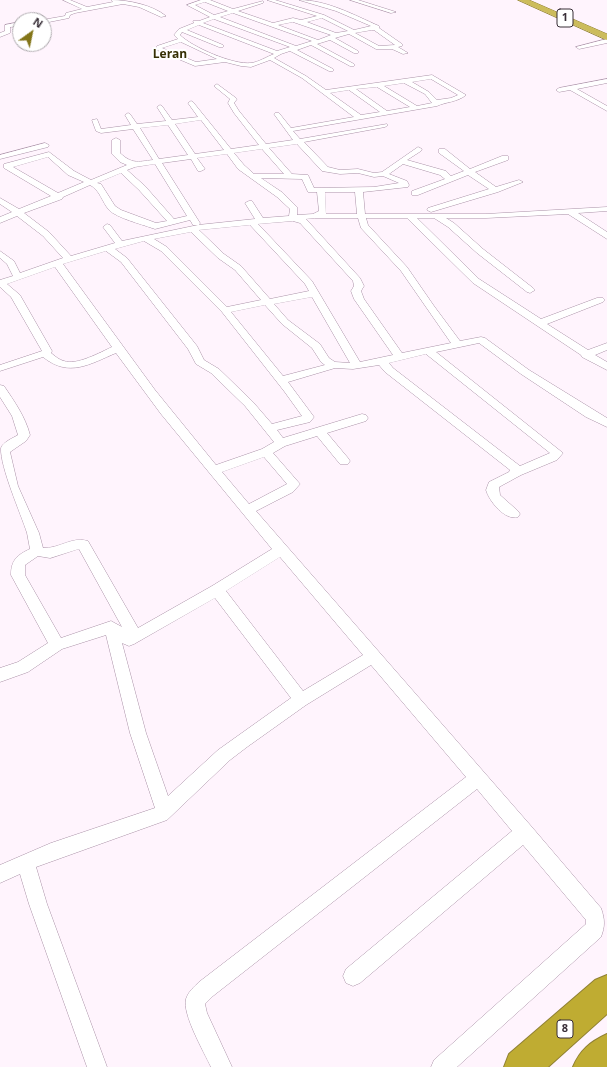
<!DOCTYPE html>
<html>
<head>
<meta charset="utf-8">
<style>
	body { margin:0 }
	#map { position:relative; width:607px; height:1067px; overflow:hidden; background:#fff4fd; font-family:"Open Sans",sans-serif }
	canvas { display:block }
	.north { position:absolute; left:12px; top:12px; width:40px; height:40px; box-sizing:border-box; background:#fff; border:1px solid #afabaf; border-radius:50%; rotate:33deg; font-size:11px; font-weight:700; line-height:16px; text-align:center; color:#382e37 }
	.north::after { content:''; display:block; margin:auto; width:14px; height:18px; background:#837518; clip-path:polygon(50% 0,100% 100%,50% 72%,0 100%) }
</style>
</head>
<body>
<div id="map">
<canvas width="607" height="1067"></canvas>
<div class="north">N</div>
</div>
<script>
const context = document.querySelector('canvas').getContext('2d');
context.lineJoin = 'round';
function stroke(path, color, width, dash) { context.strokeStyle = color; context.lineWidth = width; context.lineCap = dash ? 'butt' : 'round'; context.setLineDash(dash || []); context.stroke(path); }
function fillPath(path, color) { context.fillStyle = color; context.fill(path, 'evenodd'); }
function label(font, color, halo, rows, align = 'center') {
  context.font = font + ' "Open Sans",sans-serif'; context.lineWidth = 4; context.setLineDash([]); context.textBaseline = 'middle'; context.strokeStyle = halo; context.fillStyle = color; for (const [text, x, y, turn = 0] of rows) {
    context.save(); context.translate(x, y); context.rotate((+turn || 0) * Math.PI / 180); context.textAlign = isNaN(turn) ? turn : align; if (halo) context.strokeText(text, 0, 0); context.fillText(text, 0, 0); context.restore();
  }
}
const minor = new Path2D(`
	M 63,0 L 70,0 L 87,7 L 113,2 L 111,0 C 129,0 152,5 166,16 L 161,17 L 139,7 L 123,4 L 75,13 L 70,15 L 69,18 L 44,23 L 44,20 L 42,20 L 65,16 L 66,13 L 82,9 Z
	M 201,0 L 210,0 L 233,9 L 263,1 L 263,3 L 238,11 L 273,23 L 293,18 L 301,20 L 317,16 L 267,0 L 275,0 L 324,15 L 354,30 L 371,26 L 336,11 L 299,0 C 327,0 354,15 379,26 L 379,28 L 402,44 L 402,46 L 398,47 L 408,53 L 403,54 L 392,49 L 376,49 L 349,34 L 335,38 L 358,51 L 358,53 L 354,53 L 330,40 L 317,44 L 354,64 L 354,66 L 350,66 L 311,45 L 297,50 L 333,69 L 333,71 L 329,71 L 290,51 L 281,54 L 274,58 L 306,76 L 326,90 L 432,75 L 466,95 C 458,102 445,102 437,106 L 293,131 L 300,139 L 387,124 L 388,125 L 385,127 L 304,142 L 328,167 L 340,170 L 358,169 L 374,173 L 382,172 L 418,147 L 422,149 L 421,151 L 407,160 L 446,171 L 451,176 L 464,171 L 439,153 L 439,149 L 445,149 L 470,169 L 502,156 L 508,156 L 508,160 L 475,172 L 496,187 L 519,180 L 523,182 L 498,192 L 431,212 L 427,210 L 428,208 L 489,189 L 468,175 L 418,195 L 412,195 L 412,191 L 445,179 L 440,175 L 403,164 L 389,174 L 407,181 L 409,185 L 408,187 L 363,192 L 365,214 L 486,214 L 607,207 L 607,211 L 578,213 L 607,232 L 607,239 L 568,214 L 486,218 L 446,218 L 454,223 L 483,249 L 533,288 L 535,290 L 530,293 L 527,292 L 477,253 L 448,227 L 434,218 L 417,218 L 479,279 L 541,319 L 597,298 L 603,298 L 605,300 L 603,302 L 547,324 L 588,350 L 607,343 L 607,350 L 595,355 L 607,362 L 607,370 L 582,357 L 581,355 L 473,283 L 407,218 L 366,218 L 368,225 L 407,267 L 434,306 L 460,341 L 481,337 L 485,338 L 529,370 L 607,418 L 607,427 L 586,417 L 521,374 L 479,343 L 436,352 L 563,453 L 557,460 L 521,475 L 499,487 L 500,495 L 518,511 L 520,514 L 518,517 C 505,521 489,501 486,490 L 489,482 L 509,472 L 510,470 L 385,372 L 379,365 L 353,369 L 335,368 L 288,382 L 314,417 L 310,422 L 277,430 L 283,438 L 362,414 L 366,415 L 368,418 L 366,421 L 327,433 L 348,458 L 350,461 L 348,464 L 340,464 L 317,436 L 285,446 L 273,453 L 300,484 L 293,492 L 256,511 L 531,826 L 601,908 C 605,920 605,926 601,937 L 457,1067 L 431,1067 L 434,1060 L 586,924 L 586,920 L 523,845 L 360,983 L 353,986 L 346,983 L 343,976 L 346,969 L 512,831 L 477,789 L 213,996 L 205,1004 L 207,1013 L 232,1067 L 211,1067 C 204,1052 182,1014 186,999 C 188,992 194,987 199,982 L 466,777 L 371,665 L 306,705 L 247,747 L 230,760 L 167,820 L 36,867 L 47,904 L 107,1067 L 87,1067 L 29,904 L 20,874 L 0,883 L 0,865 L 51,843 L 155,808 L 130,733 L 106,635 L 62,649 L 28,672 L 0,682 L 0,668 L 18,662 L 48,643 L 11,575 C 11,560 17,555 30,549 C 29,544 28,538 27,533 C 21,514 0,467 1,448 C 3,442 13,438 18,435 L 12,416 L 0,397 L 0,385 L 4,386 C 14,401 25,416 30,435 L 26,441 L 10,452 L 18,486 L 39,533 L 43,548 C 59,549 72,536 88,541 L 138,628 L 212,586 L 272,549 L 161,414 L 116,353 C 90,364 69,378 43,357 L 0,371 L 0,365 L 42,351 L 11,297 L 0,287 L 0,280 L 13,276 L 7,264 L 0,258 L 0,251 L 14,261 L 20,273 L 63,258 L 43,236 L 17,216 L 0,223 L 0,217 L 12,212 L 0,204 L 0,198 L 19,209 L 51,196 L 4,168 L 4,164 L 49,152 L 74,171 L 91,180 L 127,165 L 120,162 L 112,154 L 112,140 L 116,138 L 120,140 L 120,153 C 132,164 137,162 153,160 L 133,129 L 101,133 L 96,131 L 92,120 L 97,119 L 101,129 L 131,125 L 125,115 L 128,113 L 130,114 L 137,124 L 166,121 L 157,107 L 160,105 L 162,106 L 172,120 L 198,117 L 188,103 L 191,101 L 193,102 L 231,149 L 259,145 L 234,113 L 228,103 L 230,99 L 214,86 L 217,84 L 236,98 L 237,99 L 234,103 L 239,111 L 266,144 L 293,140 L 274,114 L 275,113 L 279,113 L 291,128 L 354,117 L 302,78 L 270,60 L 251,67 L 241,66 L 225,62 L 195,66 L 157,50 L 157,46 L 178,39 L 174,35 L 179,29 L 194,23 L 193,21 L 199,21 L 210,17 L 187,5 ZM 205,2 L 228,11 L 214,15 L 195,5 ZM 233,13 L 312,41 L 296,46 L 220,17 ZM 322,18 L 348,31 L 336,33 L 307,22 ZM 214,19 L 290,47 L 277,51 L 203,23 ZM 293,22 L 331,35 L 318,40 L 278,25 ZM 199,25 L 274,54 C 266,57 259,62 251,63 C 233,65 192,47 180,35 L 182,32 L 219,47 L 223,47 L 223,45 L 187,30 ZM 372,30 L 374,30 L 395,45 L 379,46 L 355,33 ZM 181,42 L 217,59 L 196,62 L 162,48 ZM 431,79 L 458,95 L 451,98 L 437,100 L 429,92 L 412,82 ZM 404,83 L 425,94 L 432,103 L 417,106 L 384,86 ZM 377,87 L 410,107 L 387,111 L 356,89 ZM 349,90 L 380,112 L 361,115 L 330,93 ZM 201,120 L 224,150 L 195,154 L 175,124 ZM 168,125 L 188,155 L 159,159 L 140,128 ZM 297,144 L 322,171 L 340,174 L 358,173 L 374,177 L 383,176 L 399,183 L 374,187 L 314,188 L 308,175 L 292,174 L 269,148 ZM 262,149 L 284,174 L 254,174 L 244,165 L 234,153 ZM 227,154 L 238,169 L 277,197 L 290,209 L 289,216 L 263,218 L 252,201 L 249,201 L 245,203 L 255,219 L 198,225 L 122,241 L 110,225 L 107,224 L 103,227 L 115,243 L 71,256 L 49,232 L 24,213 L 62,199 L 63,197 L 90,185 C 100,190 102,202 109,210 C 117,218 141,224 152,228 L 155,229 L 190,220 L 193,225 L 199,225 L 200,223 L 162,163 L 191,159 L 198,171 L 201,171 L 205,169 L 197,158 ZM 48,157 L 68,175 L 84,182 L 58,193 L 13,167 ZM 155,164 L 187,216 L 174,219 L 145,186 L 127,170 L 135,167 ZM 121,173 L 139,190 L 167,221 L 156,223 L 121,210 L 115,206 L 101,184 L 97,183 ZM 261,178 L 302,179 L 308,192 L 317,192 L 319,211 L 313,214 L 297,215 L 297,207 L 283,193 ZM 325,192 L 355,192 L 357,214 L 326,214 ZM 315,218 L 358,218 L 361,228 L 401,271 L 451,343 L 402,353 L 364,299 L 361,291 L 364,286 L 360,278 L 306,219 ZM 293,221 L 300,223 L 353,281 L 354,286 L 351,291 L 354,299 L 393,355 L 360,362 L 312,281 L 258,224 ZM 250,225 L 305,284 L 309,291 L 270,299 L 241,266 L 224,254 L 199,230 ZM 191,232 L 218,258 L 235,270 L 261,300 L 227,307 L 167,247 L 154,239 ZM 144,241 L 161,251 L 222,312 L 284,391 L 302,416 L 272,424 L 253,402 L 219,369 L 204,360 L 197,346 L 127,258 L 115,249 ZM 106,251 L 121,262 L 188,349 L 196,364 L 211,373 L 245,406 L 274,442 L 262,449 L 216,465 L 155,390 L 63,264 ZM 55,267 L 112,347 C 101,352 76,366 64,361 C 59,360 55,356 51,353 L 52,351 L 20,295 L 7,284 ZM 312,297 L 350,363 L 335,362 L 329,358 L 320,344 L 288,320 L 274,304 ZM 265,305 L 282,324 L 312,348 L 321,362 L 325,365 L 283,376 L 231,312 ZM 426,354 L 550,453 L 520,466 L 393,368 L 389,363 ZM 264,457 L 287,484 L 249,504 L 222,472 ZM 79,549 L 122,627 L 111,621 L 61,638 L 25,575 L 25,565 L 38,556 L 50,558 ZM 280,557 L 363,655 L 303,691 L 226,591 ZM 215,598 L 291,698 L 218,750 L 168,796 L 146,733 L 122,643 L 129,646 L 134,644 Z
	M 350,0 L 358,0 L 396,12 L 391,13 Z
	M 20,22 L 20,26 L 10,27 L 10,33 L 0,37 L 0,33 L 5,31 L 5,25 Z
	M 607,39 L 607,43 L 579,49 L 576,47 Z
	M 607,79 L 607,83 L 577,89 L 607,106 L 607,111 L 570,90 L 559,92 L 556,90 L 559,88 Z
	M 45,143 L 49,145 L 48,147 L 0,159 L 0,155 Z`);
const trunk = new Path2D(`
	M 518,0 L 529,0 L 607,34 L 607,40 Z`);
const motorway = new Path2D(`
	M 607,975 L 607,1014 L 548,1067 L 504,1067 L 509,1054 L 595,980 Z
	M 607,1034 L 607,1067 L 573,1067 C 580,1050 590,1042 607,1034 Z`);
stroke(minor, '#aa91a7', 1);
stroke(trunk, '#908034', 1);
stroke(motorway, '#908034', 2);
fillPath(minor, '#fff');
fillPath(trunk, '#ccbc5b');
fillPath(motorway, '#bfac32');
for (const [x, y, w] of [
	[565,18,16],
	[565,1029,16]
]) { const box = new Path2D(); box.roundRect(x - w / 2, y - 9, w, 18, 3); context.fillStyle = '#fff'; context.fill(box); stroke(box, '#382e37', 1); }
label('bold 11px', '#382e37', null, [
	["1",565,18],
	["8",565,1029]
]);
label('bold 12px', '#363004', '#fff', [
	["Leran",170,55]
]);
</script>
</body>
</html>
